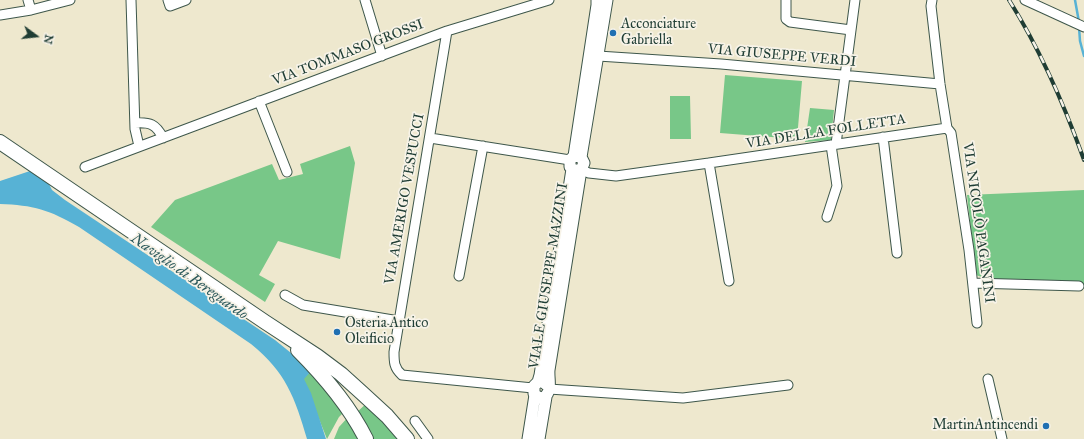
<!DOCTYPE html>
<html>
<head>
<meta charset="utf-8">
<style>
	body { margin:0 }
	#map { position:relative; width:1084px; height:439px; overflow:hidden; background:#eee8ce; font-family:"IM FELL Great Primer",serif }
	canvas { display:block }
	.north { position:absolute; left:16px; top:16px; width:40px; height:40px; -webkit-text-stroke:3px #f7f3e8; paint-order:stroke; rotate:105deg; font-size:11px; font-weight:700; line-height:16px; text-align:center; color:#1f3d34 }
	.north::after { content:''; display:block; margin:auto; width:14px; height:18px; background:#1f3d34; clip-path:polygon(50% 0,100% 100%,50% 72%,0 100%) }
</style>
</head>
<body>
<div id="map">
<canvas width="1084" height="439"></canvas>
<div class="north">N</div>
</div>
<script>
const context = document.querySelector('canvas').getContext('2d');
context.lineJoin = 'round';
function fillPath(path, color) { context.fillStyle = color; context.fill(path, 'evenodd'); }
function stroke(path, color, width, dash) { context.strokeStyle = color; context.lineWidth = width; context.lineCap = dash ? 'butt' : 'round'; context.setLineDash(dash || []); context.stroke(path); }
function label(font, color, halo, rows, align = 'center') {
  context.font = font + ' "IM FELL Great Primer",serif'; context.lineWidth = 3.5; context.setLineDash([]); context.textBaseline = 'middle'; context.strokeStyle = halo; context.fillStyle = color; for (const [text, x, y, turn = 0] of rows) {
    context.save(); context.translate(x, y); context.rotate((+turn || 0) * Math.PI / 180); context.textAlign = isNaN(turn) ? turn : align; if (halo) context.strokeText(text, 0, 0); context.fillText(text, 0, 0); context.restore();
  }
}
fillPath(new Path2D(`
	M 725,75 L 802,81 L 797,139 L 720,133 Z
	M 670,96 L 690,96 L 691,139 L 670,139 Z
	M 810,108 L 834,110 L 831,140 L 805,142 Z
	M 350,146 L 355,163 L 340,259 L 278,241 L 259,275 L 275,284 L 265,302 L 151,227 L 175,200 L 272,164 L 279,180 L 303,174 L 300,164 Z
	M 1084,190 L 1084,284 L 984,278 L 976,275 L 967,195 Z
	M 312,370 L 345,411 L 339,417 L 327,439 L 303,379 Z
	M 368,402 L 403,439 L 370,439 L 356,413 Z
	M 349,416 L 362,439 L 334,439 L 339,427 Z`), '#78c788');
fillPath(new Path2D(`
	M 30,171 L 48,182 L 52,190 L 65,200 L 275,340 L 312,370 L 304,379 L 311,393 L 326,439 L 307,439 C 295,398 286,372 251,344 L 79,227 C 50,210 33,205 0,204 L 0,181 Z`), '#57b2d5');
stroke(new Path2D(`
	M 1075,0 L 1079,22
	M 1079,27 L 1080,41 L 1084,56`), '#57b2d5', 2.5);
const minor = new Path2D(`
	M 28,0 L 31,10
	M 131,0 L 135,129 L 139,146
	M 168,0 L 170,6 L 186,0
	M 365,0 L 382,56
	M 786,0 L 786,19 L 790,22 L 851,30
	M 1025,0 L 1084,27
	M 0,15 L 31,10 L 70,0
	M 447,31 L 394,352 C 394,362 394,368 402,375 L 533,388
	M 598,56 L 721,64 L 940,84
	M 259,101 L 287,172
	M 135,123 C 150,122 156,124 163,138
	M 947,128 L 951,133 L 969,250 L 977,323
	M 883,137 L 897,253
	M 430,138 L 570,160
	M 836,144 L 855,0
	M 709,163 L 729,281
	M 85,167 L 447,31 L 549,0
	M 581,170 L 589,173 L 616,176 L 709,163 L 947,128 L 940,84 L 931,6 L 932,0
	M 827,217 L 837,186 L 831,145
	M 459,276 L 483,146
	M 973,283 L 1079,286
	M 285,295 L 303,305 L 399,321
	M 988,379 L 1002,439
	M 549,389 L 683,398 L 788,385
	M 415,421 L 428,439`);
const tertiary = new Path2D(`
	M 574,156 L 597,5 L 597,0
	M 581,157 L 607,0
	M 538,382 L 540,375 L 572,169
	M 549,387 L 543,382 L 538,382 L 534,386 L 534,394 L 540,398 C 554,396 548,380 549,370 L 581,170 L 584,163 L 581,157 L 574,156 L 570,160 L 570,167 L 574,170 L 581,170
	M 528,439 L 535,395
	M 539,439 L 546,397`);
const primary = new Path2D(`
	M 0,142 L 265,322 L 317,356 L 341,374 L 362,393 L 387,416 L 407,439
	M 298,350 C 325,377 349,405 366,439`);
stroke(minor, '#3e574b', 11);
stroke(tertiary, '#3e574b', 13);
stroke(primary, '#3e574b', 16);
stroke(minor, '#fff', 9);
stroke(tertiary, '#fff', 11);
stroke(primary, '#fff', 14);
const rail = new Path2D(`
	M 1009,0 C 1041,51 1064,104 1084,160`);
stroke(rail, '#1f3d34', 4);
stroke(rail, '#f7f3e8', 2.5, [8]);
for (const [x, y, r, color] of [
	[613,33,4,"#1f6fb2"],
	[337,332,4,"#1f6fb2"],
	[1046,426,4,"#1f6fb2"]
]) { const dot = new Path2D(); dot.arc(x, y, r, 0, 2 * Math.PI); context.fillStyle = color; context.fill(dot); stroke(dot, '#f7f3e8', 1.5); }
label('14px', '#1f3d34', '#f7f3e8', [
	["Acconciature",621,25],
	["Gabriella",621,41],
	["Osteria Antico",345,324],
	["Oleificio",345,340],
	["MartinAntincendi",1038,426,"right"]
], 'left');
label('14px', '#1f3d34', '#f7f3e8', [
	["VIA TOMMASO GROSSI",348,53,-21],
	["VIA GIUSEPPE VERDI",782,56,5],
	["VIA DELLA FOLLETTA",826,132,-9],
	["VIA AMERIGO VESPUCCI",405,199,-80],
	["VIA NICOLÒ PAGANINI",978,223,82],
	["VIALE GIUSEPPE MAZZINI",549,276,-81]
]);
label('italic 15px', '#2d5a5c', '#f7f3e8', [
	["Naviglio di Bereguardo",189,277,35]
]);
</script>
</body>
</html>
